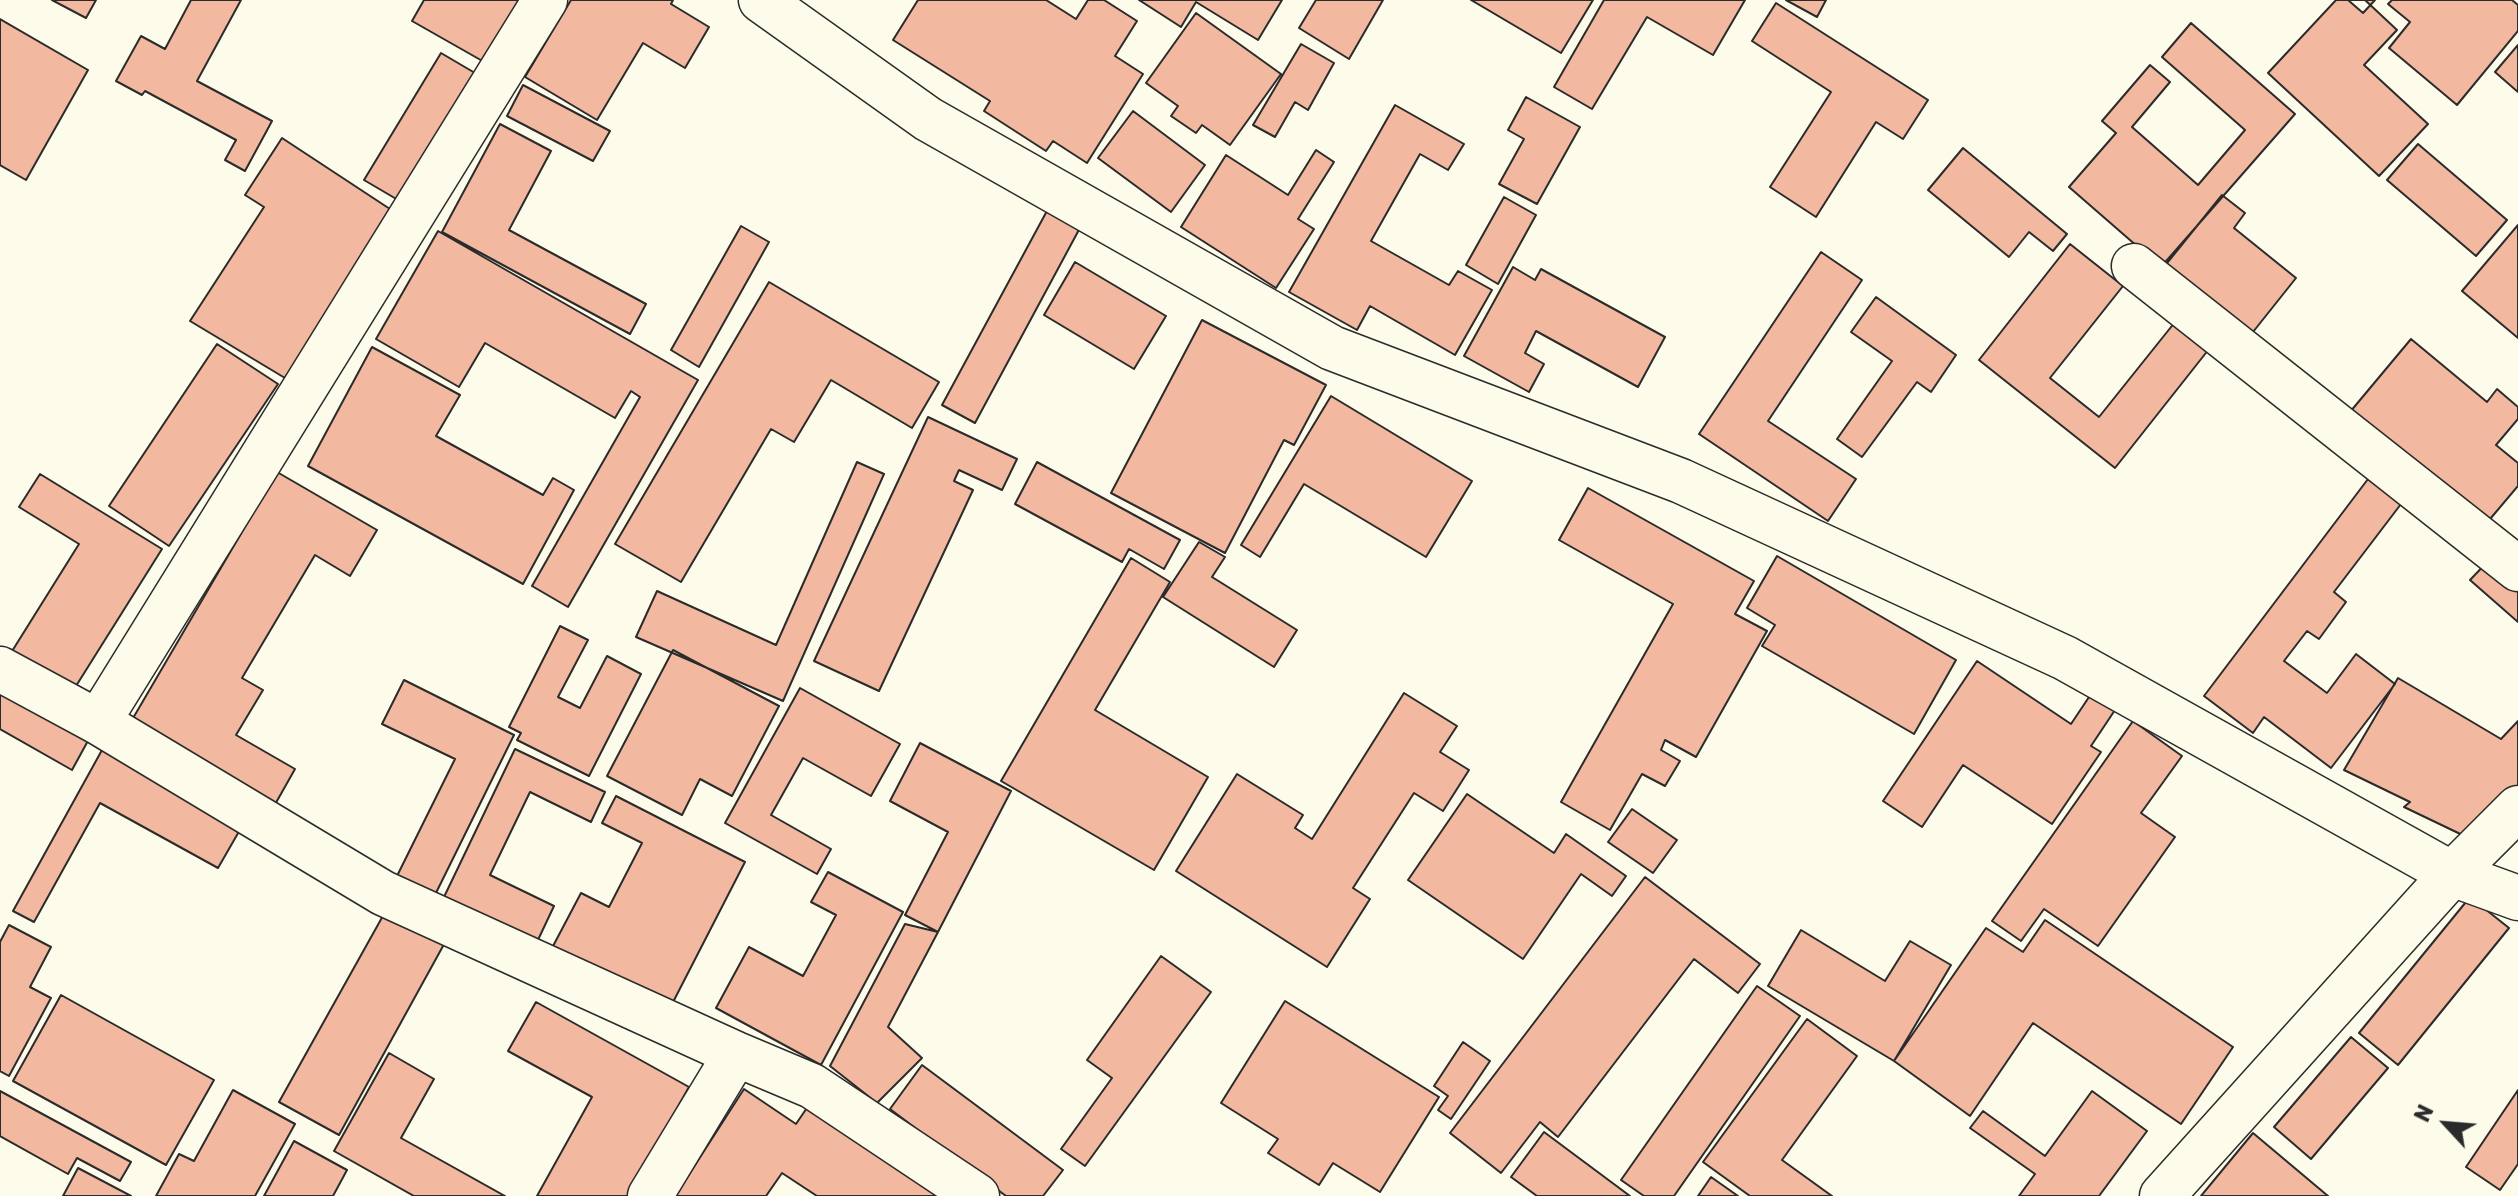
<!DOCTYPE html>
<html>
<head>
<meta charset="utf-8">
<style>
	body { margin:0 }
	#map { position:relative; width:2518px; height:1196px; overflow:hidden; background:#fdfbea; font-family:Rubik,sans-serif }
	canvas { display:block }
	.north { position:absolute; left:2406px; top:1084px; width:80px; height:80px; -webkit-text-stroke:6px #fdfbea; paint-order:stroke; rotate:296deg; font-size:22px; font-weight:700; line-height:32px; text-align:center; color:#2b2b2b }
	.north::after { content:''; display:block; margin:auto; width:28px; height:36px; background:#2b2b2b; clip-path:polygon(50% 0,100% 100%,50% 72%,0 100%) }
</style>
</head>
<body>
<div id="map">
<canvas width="2518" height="1196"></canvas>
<div class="north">N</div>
</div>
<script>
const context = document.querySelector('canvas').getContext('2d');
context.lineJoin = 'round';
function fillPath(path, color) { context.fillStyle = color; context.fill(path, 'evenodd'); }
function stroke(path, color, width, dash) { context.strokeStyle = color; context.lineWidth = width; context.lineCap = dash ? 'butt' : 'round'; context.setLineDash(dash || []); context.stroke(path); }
const building = new Path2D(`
	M 52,0 L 96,0 L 86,18 Z
	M 191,0 L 241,0 L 197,81 L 272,121 L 245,171 L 225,160 L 236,140 L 145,91 L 142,95 L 116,81 L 141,36 L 165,49 Z
	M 424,0 L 531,0 L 493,67 L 412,21 Z
	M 571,0 L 673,0 L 671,4 L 709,27 L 685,68 L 643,43 L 597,120 L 525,77 Z
	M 918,0 L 1046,0 L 1076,19 L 1088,0 L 1104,0 L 1137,21 L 1115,56 L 1143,74 L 1087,163 L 1053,141 L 1046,151 L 984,111 L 990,101 L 893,40 Z
	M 1139,0 L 1282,0 L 1258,40 L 1196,2 L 1181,27 Z
	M 1316,0 L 1383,0 L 1349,59 L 1299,28 Z
	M 1471,0 L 1593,0 L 1561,53 Z
	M 1604,0 L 1745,0 L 1713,55 L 1647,17 L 1592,109 L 1554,87 Z
	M 1786,0 L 1826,0 L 1817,17 Z
	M 2336,0 L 2365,0 L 2397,30 L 2364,65 L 2428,124 L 2379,176 L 2268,73 Z
	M 2348,0 L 2375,0 L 2363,13 Z
	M 2392,0 L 2512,0 L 2518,5 L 2518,31 L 2457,105 L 2389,48 L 2410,22 L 2388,4 Z
	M 1776,3 L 1928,100 L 1903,139 L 1876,122 L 1816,217 L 1770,187 L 1831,92 L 1752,41 Z
	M 1196,13 L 1281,74 L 1230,145 L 1202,125 L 1196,133 L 1171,116 L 1178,106 L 1146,83 Z
	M 0,19 L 88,70 L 26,180 L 0,165 Z
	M 2191,23 L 2295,114 L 2161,267 L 2069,187 L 2116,133 L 2102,121 L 2150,65 L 2170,82 L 2132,127 L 2198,185 L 2245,130 L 2162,57 Z
	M 1301,44 L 1334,63 L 1308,110 L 1295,102 L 1275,137 L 1253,125 Z
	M 2518,45 L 2518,92 L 2495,72 Z
	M 441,53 L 475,73 L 398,200 L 364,180 Z
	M 523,85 L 610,131 L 593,161 L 507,116 Z
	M 1526,97 L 1580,127 L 1537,204 L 1499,184 L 1524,139 L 1508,130 Z
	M 1395,105 L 1464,144 L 1448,170 L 1420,154 L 1371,241 L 1449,285 L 1458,271 L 1492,290 L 1455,355 L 1370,306 L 1357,330 L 1289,292 Z
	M 1133,111 L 1205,165 L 1171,212 L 1098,158 Z
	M 500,124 L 551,151 L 509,230 L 646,304 L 630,334 L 442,232 Z
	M 282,138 L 393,211 L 285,378 L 190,321 L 264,207 L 245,195 Z
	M 2418,144 L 2507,220 L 2476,256 L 2387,180 Z
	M 1963,148 L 2067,234 L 2053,251 L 2029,232 L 2009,257 L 1928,190 Z
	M 1316,150 L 1334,162 L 1298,219 L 1314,229 L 1276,288 L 1181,227 L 1226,155 L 1288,195 Z
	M 2222,195 L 2245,213 L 2234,228 L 2296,278 L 2249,337 L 2163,268 Z
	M 1504,197 L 1536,215 L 1498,284 L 1466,265 Z
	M 1048,209 L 1081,226 L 975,423 L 942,405 Z
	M 2518,225 L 2518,338 L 2462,291 Z
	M 741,226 L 769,242 L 699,367 L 671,350 Z
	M 438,231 L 698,380 L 568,607 L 532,586 L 640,397 L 631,391 L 615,418 L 485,343 L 459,387 L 376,339 Z
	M 2070,244 L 2123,286 L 2050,378 L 2099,417 L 2175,322 L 2209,349 L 2115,468 L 1979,360 Z
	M 1821,252 L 1862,280 L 1768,421 L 1856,479 L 1828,521 L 1699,434 Z
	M 1075,262 L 1166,316 L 1134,369 L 1044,315 Z
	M 1513,267 L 1535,280 L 1541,269 L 1665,337 L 1638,387 L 1536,331 L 1525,353 L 1544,364 L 1529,392 L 1464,356 Z
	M 769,282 L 939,382 L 912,428 L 831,380 L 794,442 L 771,429 L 681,582 L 615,544 Z
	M 1876,297 L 1956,355 L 1931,392 L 1917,382 L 1862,457 L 1837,439 L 1892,361 L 1851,332 Z
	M 1202,320 L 1326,385 L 1294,445 L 1284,440 L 1225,553 L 1111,493 Z
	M 2411,339 L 2487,402 L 2497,389 L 2518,407 L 2518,419 L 2496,445 L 2518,463 L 2518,486 L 2485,525 L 2350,412 Z
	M 217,344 L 278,384 L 169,546 L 109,506 Z
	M 372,347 L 460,395 L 436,436 L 543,495 L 553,478 L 574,490 L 523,584 L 308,466 Z
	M 1331,396 L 1472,481 L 1426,557 L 1304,484 L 1260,557 L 1241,545 Z
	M 928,417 L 1017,459 L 1002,490 L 959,470 L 954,481 L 973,490 L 879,691 L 814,661 Z
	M 857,462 L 884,474 L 783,701 L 636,637 L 657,591 L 776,645 Z
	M 1037,462 L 1180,540 L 1164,569 L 1129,549 L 1122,562 L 1015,504 Z
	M 277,472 L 377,530 L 350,576 L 315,555 L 242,678 L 263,690 L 236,735 L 295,769 L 273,808 L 129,725 Z
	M 40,474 L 162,549 L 71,694 L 9,656 L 79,544 L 19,507 Z
	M 2368,479 L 2401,504 L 2334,592 L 2346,602 L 2319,639 L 2307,631 L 2284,661 L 2327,693 L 2356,654 L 2395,684 L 2331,768 L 2264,717 L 2253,733 L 2204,696 Z
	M 1588,488 L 1754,581 L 1735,614 L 1767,631 L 1696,757 L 1665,740 L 1661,750 L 1680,761 L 1665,786 L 1642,774 L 1610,830 L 1561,802 L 1673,604 L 1559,540 Z
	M 1199,542 L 1225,557 L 1212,577 L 1297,630 L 1274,667 L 1163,597 Z
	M 1777,556 L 1956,660 L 1914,734 L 1762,646 L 1775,625 L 1747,608 Z
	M 2492,557 L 2518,579 L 2518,622 L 2470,580 Z
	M 1131,558 L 1170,582 L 1095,710 L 1208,777 L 1154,870 L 1001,781 Z
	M 560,626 L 588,640 L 558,697 L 580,708 L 607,656 L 641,674 L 589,776 L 517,740 L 521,733 L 509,727 Z
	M 673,650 L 779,706 L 732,796 L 700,779 L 682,815 L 607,776 Z
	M 1977,661 L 2071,724 L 2093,691 L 2117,707 L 2091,746 L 2101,752 L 2052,824 L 1963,765 L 1922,827 L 1883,801 Z
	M 0,674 L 95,728 L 72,770 L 0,729 Z
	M 2398,678 L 2501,739 L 2518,721 L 2518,796 L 2477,842 L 2404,807 L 2410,802 L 2344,770 Z
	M 404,680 L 514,735 L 433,899 L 395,880 L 455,759 L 382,724 Z
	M 800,688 L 900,744 L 871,796 L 803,758 L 771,815 L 831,849 L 817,874 L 725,823 Z
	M 1404,693 L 1457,726 L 1440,752 L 1469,770 L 1443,811 L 1414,793 L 1353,888 L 1370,899 L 1327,967 L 1176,871 L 1237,774 L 1303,815 L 1295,828 L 1312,839 Z
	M 2133,721 L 2182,756 L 2141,813 L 2175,837 L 2098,946 L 2044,909 L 2021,941 L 1992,921 Z
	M 920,743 L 1011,791 L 938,932 L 905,915 L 948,832 L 890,801 Z
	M 515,749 L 605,792 L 591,822 L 530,792 L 490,875 L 554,906 L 537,942 L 444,897 Z
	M 102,750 L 241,828 L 218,868 L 100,803 L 34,922 L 13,911 Z
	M 1467,794 L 1554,853 L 1566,834 L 1626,876 L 1612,896 L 1581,874 L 1523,959 L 1408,880 Z
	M 616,796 L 745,862 L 670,1008 L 552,948 L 581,893 L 609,907 L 642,843 L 602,823 Z
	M 1632,809 L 1677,840 L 1653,873 L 1608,842 Z
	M 828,872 L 903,912 L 821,1065 L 716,1008 L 749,947 L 803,976 L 836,915 L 811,902 Z
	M 1645,877 L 1760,964 L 1738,993 L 1694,959 L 1558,1137 L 1540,1122 L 1501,1173 L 1450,1133 Z
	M 2470,897 L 2509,928 L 2398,1065 L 2359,1033 Z
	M 389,905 L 448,937 L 339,1135 L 279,1102 Z
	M 2045,920 L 2233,1047 L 2181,1124 L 2033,1023 L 1970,1116 L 1894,1061 L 1986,928 L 2023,952 Z
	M 905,924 L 938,932 L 888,1027 L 922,1058 L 877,1103 L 830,1066 Z
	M 9,925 L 51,947 L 30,987 L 51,998 L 9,1076 L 0,1071 L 0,942 Z
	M 1801,930 L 1885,981 L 1910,941 L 1951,965 L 1894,1061 L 1768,986 Z
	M 1161,956 L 1211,992 L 1085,1166 L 1061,1149 L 1112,1078 L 1087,1060 Z
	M 1757,986 L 1800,1016 L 1674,1196 L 1644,1196 L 1621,1180 Z
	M 61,995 L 214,1080 L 166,1165 L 13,1081 Z
	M 1285,1001 L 1439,1097 L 1380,1192 L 1333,1163 L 1319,1185 L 1268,1153 L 1278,1139 L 1221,1103 Z
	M 536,1002 L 689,1087 L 628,1196 L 537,1196 L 592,1097 L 508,1051 Z
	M 1807,1019 L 1857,1056 L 1782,1160 L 1832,1196 L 1750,1196 L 1703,1162 Z
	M 2351,1037 L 2388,1068 L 2311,1159 L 2274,1127 Z
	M 1463,1042 L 1490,1061 L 1451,1119 L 1438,1110 L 1448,1096 L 1434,1086 Z
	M 389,1053 L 434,1079 L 401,1138 L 505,1196 L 414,1196 L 334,1151 Z
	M 922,1065 L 1063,1170 L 1043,1196 L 1006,1196 L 890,1109 Z
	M 744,1089 L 796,1124 L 815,1096 L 967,1196 L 817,1196 L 782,1173 L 766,1196 L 675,1196 Z
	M 233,1090 L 295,1124 L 255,1196 L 156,1196 L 179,1154 L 194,1161 Z
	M 2518,1090 L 2518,1164 L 2500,1190 L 2466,1167 Z
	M 0,1091 L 131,1162 L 120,1181 L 77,1158 L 68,1174 L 0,1136 Z
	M 2092,1091 L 2147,1131 L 2099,1196 L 2019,1196 L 2035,1174 L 1970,1128 L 1983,1111 L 2045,1156 Z
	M 1544,1132 L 1630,1196 L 1537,1196 L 1511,1177 Z
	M 2253,1133 L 2328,1196 L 2201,1196 Z
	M 294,1141 L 347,1170 L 333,1196 L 264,1196 Z
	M 78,1168 L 131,1196 L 63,1196 Z
	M 1711,1177 L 1738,1196 L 1698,1196 Z`);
fillPath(building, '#f2b8a0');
stroke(building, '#2b2b2b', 2);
const minor = new Path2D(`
	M 761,0 L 928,119 L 1332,348 L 1681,481 L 2065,658 L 2452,874 L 2518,898
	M 2134,266 L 2518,569
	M 0,669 L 98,722 L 383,893 L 736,1054 L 812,1086 L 977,1196
	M 98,722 L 545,0
	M 650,1196 L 736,1054
	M 2162,1196 L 2452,874 L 2518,808`);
stroke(minor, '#2b2b2b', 47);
stroke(minor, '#fdfbea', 44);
</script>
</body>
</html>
